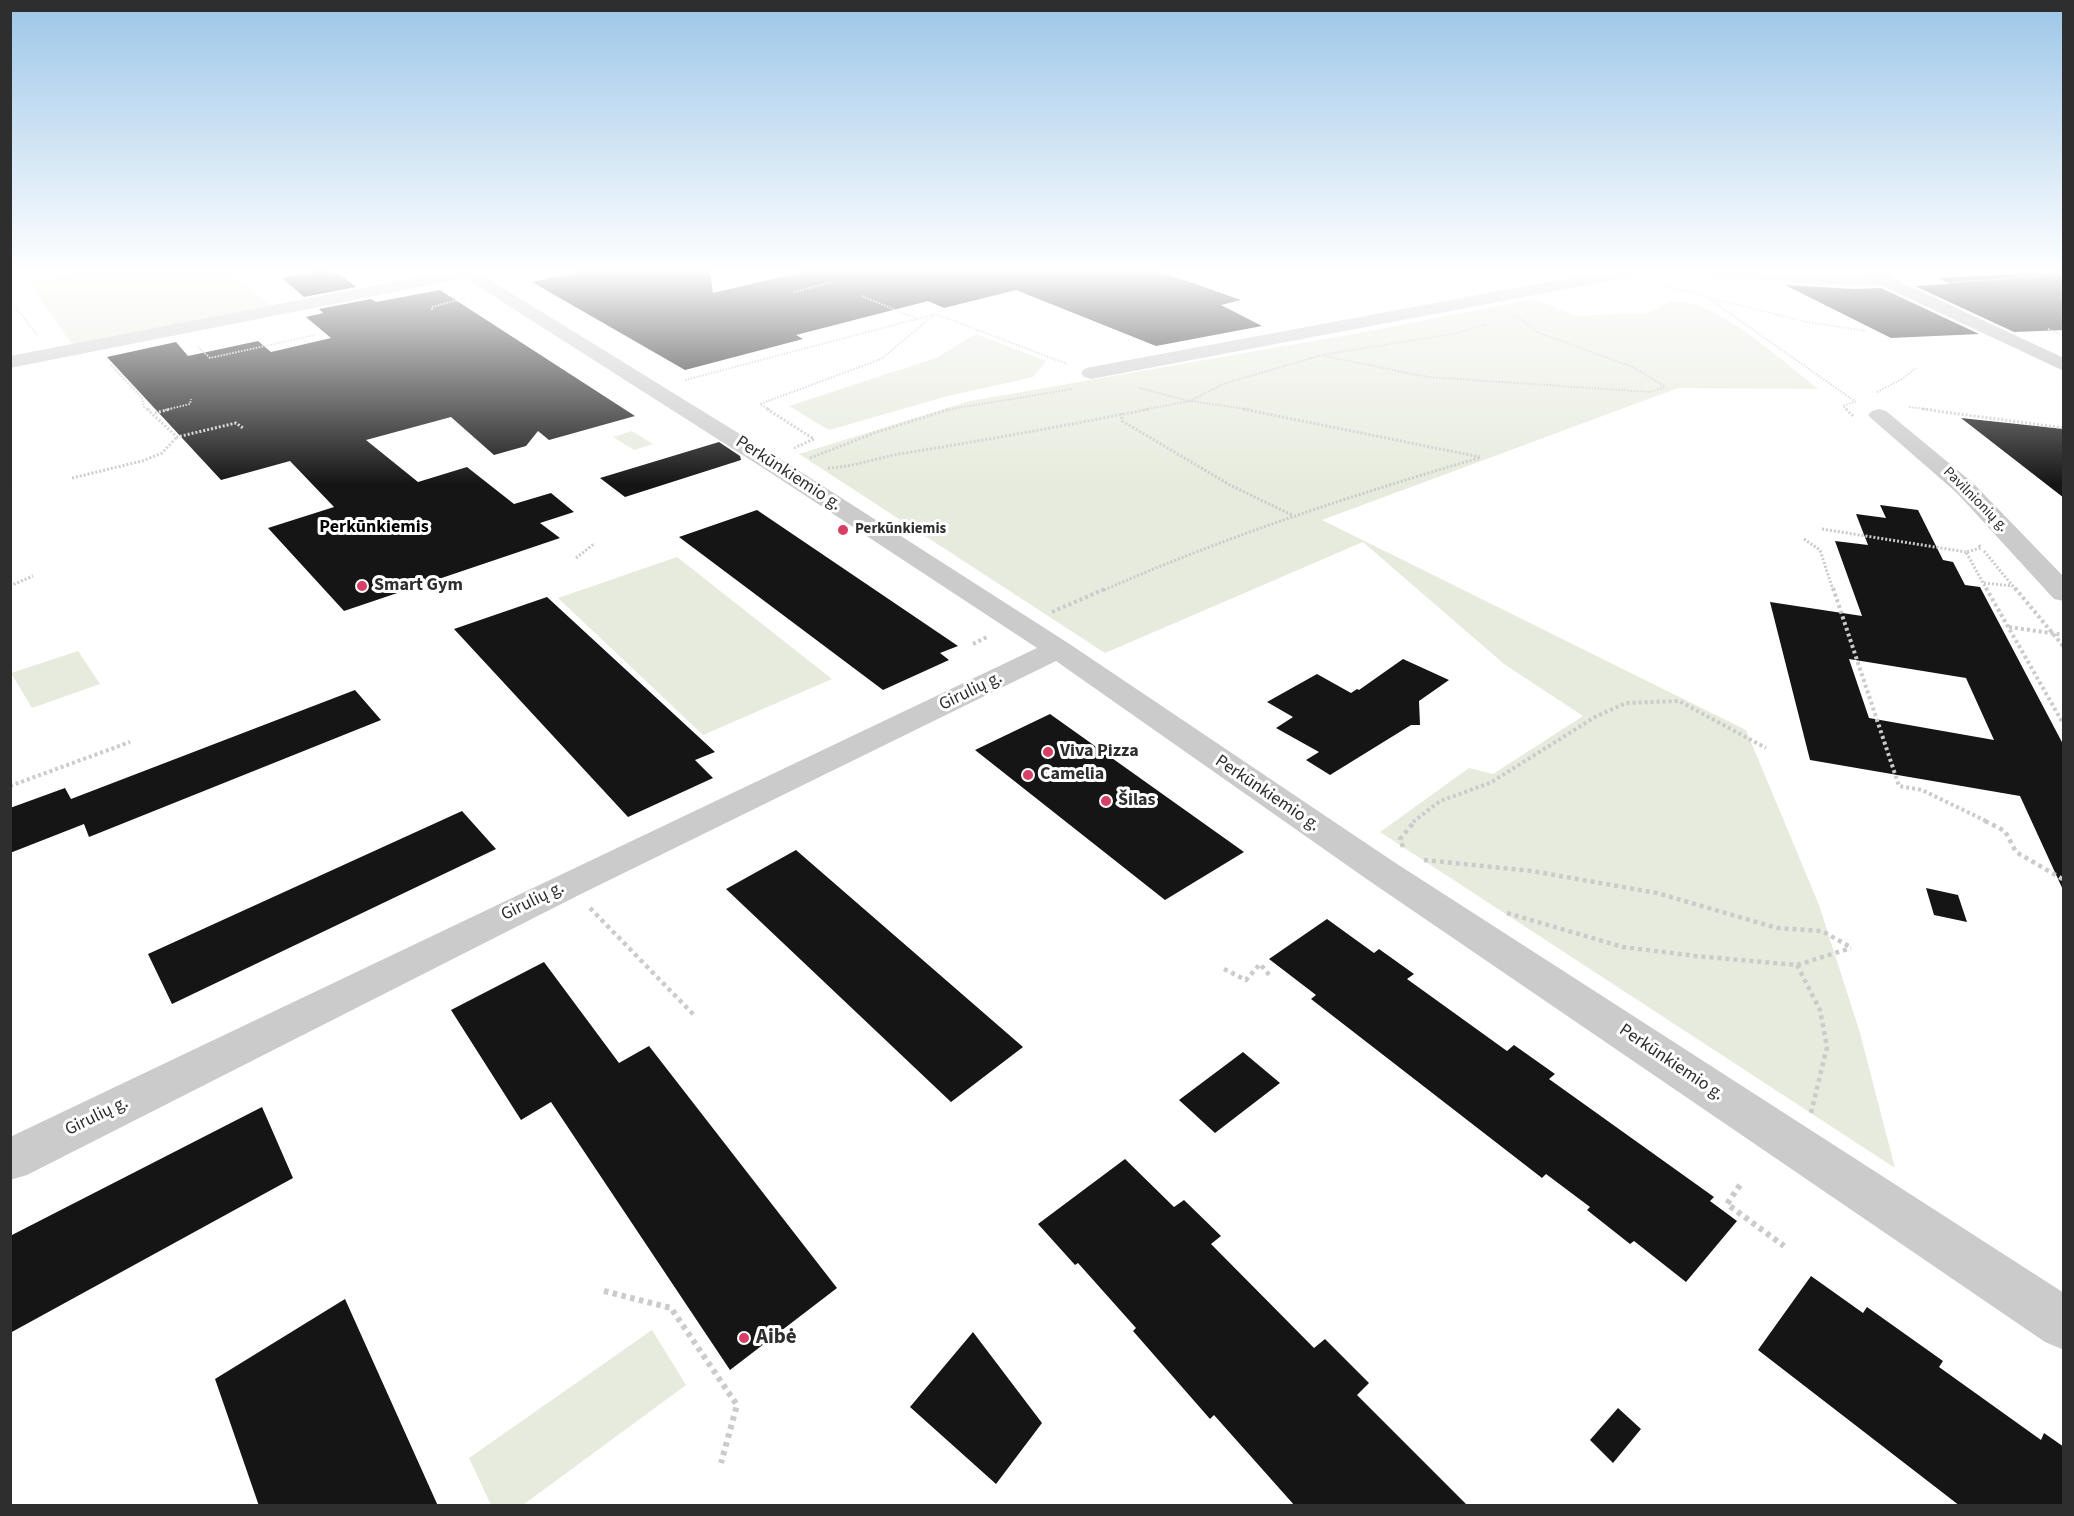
<!DOCTYPE html>
<html>
<head>
<meta charset="utf-8">
<style>
	body { margin:0 }
	#map { position:relative; width:2074px; height:1516px; overflow:hidden; background:#fff; font-family:"Source Sans 3",sans-serif }
	canvas { display:block }
	.frame { position:absolute; inset:0; border:12px solid #2e2e2e; pointer-events:none }
</style>
</head>
<body>
<div id="map">
<canvas width="2074" height="1516"></canvas>
<div class="frame"></div>
</div>
<script>
const context = document.querySelector('canvas').getContext('2d');
context.lineJoin = 'round';
function fillPath(path, color) { context.fillStyle = color; context.fill(path, 'evenodd'); }
function stroke(path, color, width, dash) { context.strokeStyle = color; context.lineWidth = width; context.lineCap = dash ? 'butt' : 'round'; context.setLineDash(dash || []); context.stroke(path); }
function label(font, color, halo, rows, align = 'center') {
  context.font = font + ' "Source Sans 3",sans-serif'; context.lineWidth = 6; context.setLineDash([]); context.textBaseline = 'middle'; context.strokeStyle = halo; context.fillStyle = color; for (const [text, x, y, turn = 0] of rows) {
    context.save(); context.translate(x, y); context.rotate((+turn || 0) * Math.PI / 180); context.textAlign = isNaN(turn) ? turn : align; if (halo) context.strokeText(text, 0, 0); context.fillText(text, 0, 0); context.restore();
  }
}
fillPath(new Path2D(`
	M 90,271 L 229,271 L 272,307 L 73,346 L 28,281 Z
	M 1535,299 L 1575,316 L 1647,313 C 1658,310 1664,302 1676,301 C 1718,301 1784,362 1818,389 L 1678,388 L 1322,520 L 1746,730 L 1819,905 L 1860,1033 L 1895,1168 L 1380,832 L 1469,768 L 1493,774 L 1583,716 L 1504,664 L 1363,542 L 1105,653 L 799,454 L 970,401 L 1359,333 Z
	M 976,334 L 1046,361 L 1033,377 L 948,396 L 829,430 L 789,406 L 936,358 Z
	M 632,431 L 653,444 L 634,450 L 613,437 Z
	M 677,557 L 832,679 L 703,735 L 558,598 Z
	M 78,651 L 100,684 L 32,708 L 11,673 Z
	M 652,1330 L 686,1385 L 523,1505 L 491,1505 L 469,1458 Z`), '#e7ebdd');
fillPath(new Path2D(`
	M 318,271 L 338,273 L 356,287 L 304,297 L 282,278 Z
	M 583,271 L 710,271 L 713,293 L 806,271 L 1158,271 L 1241,300 L 1221,305 L 1262,326 L 1156,346 L 1016,290 L 944,308 L 928,301 L 796,335 L 803,339 L 685,370 L 532,282 Z
	M 2064,272 L 2064,330 L 2014,332 L 1915,286 L 1949,284 L 1939,278 Z
	M 1785,285 L 1854,289 L 1881,288 L 1979,334 L 1891,338 Z
	M 440,290 L 635,416 L 549,440 L 538,431 L 526,446 L 494,455 L 451,417 L 366,440 L 418,482 L 467,467 L 514,504 L 551,493 L 574,512 L 540,523 L 560,538 L 344,611 L 268,528 L 334,507 L 290,461 L 221,480 L 107,357 L 176,342 L 188,356 L 258,341 L 271,352 L 331,338 L 306,317 L 323,313 L 319,309 L 371,299 L 376,302 Z
	M 1961,418 L 2064,429 L 2064,498 Z
	M 719,442 L 740,456 L 741,460 L 625,497 L 600,478 Z
	M 1880,505 L 1918,510 L 1943,560 L 1953,562 L 1965,585 L 1980,587 L 2064,746 L 2064,892 L 2020,796 L 1810,760 L 1770,602 L 1862,616 L 1835,541 L 1868,545 L 1856,514 L 1886,518 ZM 1849,659 L 1966,678 L 1994,740 L 1869,718 Z
	M 757,510 L 958,646 L 940,653 L 949,660 L 883,690 L 679,537 Z
	M 547,597 L 715,752 L 695,760 L 713,778 L 628,817 L 454,629 Z
	M 1403,659 L 1449,680 L 1419,701 L 1420,725 L 1411,725 L 1330,775 L 1306,760 L 1319,752 L 1276,728 L 1293,717 L 1267,702 L 1317,674 L 1351,693 L 1357,689 L 1359,690 Z
	M 355,690 L 381,720 L 89,837 L 84,824 L 10,853 L 10,808 L 65,788 L 71,799 Z
	M 1050,714 L 1244,852 L 1165,900 L 975,750 Z
	M 462,811 L 496,849 L 172,1004 L 148,954 Z
	M 796,850 L 1023,1047 L 951,1102 L 726,889 Z
	M 1926,888 L 1958,895 L 1967,922 L 1934,915 Z
	M 1327,919 L 1374,953 L 1379,949 L 1414,974 L 1407,979 L 1507,1051 L 1514,1045 L 1555,1074 L 1549,1079 L 1714,1197 L 1710,1201 L 1737,1221 L 1686,1282 L 1634,1241 L 1630,1244 L 1587,1210 L 1590,1207 L 1546,1174 L 1542,1178 L 1311,999 L 1316,995 L 1269,959 Z
	M 544,962 L 619,1063 L 649,1046 L 837,1288 L 730,1370 L 551,1102 L 521,1120 L 451,1010 Z
	M 1243,1052 L 1280,1083 L 1215,1133 L 1179,1100 Z
	M 262,1107 L 293,1178 L 10,1333 L 10,1236 Z
	M 1125,1159 L 1174,1207 L 1184,1200 L 1221,1236 L 1211,1244 L 1314,1348 L 1325,1339 L 1369,1383 L 1357,1395 L 1468,1506 L 1295,1506 L 1214,1415 L 1210,1419 L 1133,1331 L 1136,1328 L 1078,1263 L 1075,1265 L 1038,1224 Z
	M 1811,1276 L 1863,1313 L 1867,1307 L 1943,1361 L 1939,1367 L 2041,1440 L 2044,1433 L 2064,1447 L 2064,1506 L 1960,1506 L 1758,1350 Z
	M 345,1299 L 438,1506 L 259,1506 L 215,1379 Z
	M 973,1332 L 1042,1423 L 996,1484 L 910,1407 Z
	M 1618,1408 L 1641,1429 L 1613,1463 L 1590,1440 Z`), '#151515');
stroke(new Path2D(`
	M 1441,271 L 1463,280
	M 1667,271 L 1692,287
	M 2020,271 L 2035,275
	M 1658,275 L 1687,276
	M 1652,283 L 1700,295
	M 1943,283 L 2044,276
	M 1698,291 L 1856,402
	M 794,292 L 832,282
	M 862,296 L 917,319
	M 1710,298 L 1807,322 L 1866,331
	M 10,300 L 37,335
	M 432,310 L 432,307 L 465,298
	M 10,311 L 18,310
	M 1515,315 L 1539,333 L 1633,367 L 1664,386
	M 2048,329 L 2064,336
	M 198,347 L 210,358 L 315,335
	M 1324,356 L 1428,377 L 1650,392 L 1665,387
	M 111,365 L 142,398 L 144,407 L 150,410
	M 685,380 L 936,314 L 1067,364
	M 1139,388 L 1190,401 L 1253,410
	M 1877,392 L 1902,379 L 1916,368
	M 1909,407 L 1933,410
	M 165,410 L 190,404 L 191,399
	M 770,410 L 760,404 L 881,359 L 933,316
	M 946,410 L 1072,389
	M 1142,410 L 1190,401 L 1223,384 L 1322,355 L 1458,333 L 1486,324
	M 1847,410 L 1843,406 L 1857,401`), '#cbcbcb', 2, [1.5, 1.5]);
stroke(new Path2D(`
	M 147,409 L 177,437 L 236,423 L 243,428
	M 767,409 L 814,439 L 794,448
	M 1243,409 L 1480,457
	M 1846,409 L 1853,416
	M 1922,409 L 2064,428
	M 155,413 L 171,409
	M 1121,413 L 1122,421 L 1230,485 L 1292,515
	M 810,458 L 877,432 L 950,409
	M 828,468 C 855,467 878,457 905,453 C 987,440 1068,425 1150,409
	M 72,478 L 142,461 L 162,453 L 177,437
	M 1822,529 L 1966,552
	M 1804,539 L 1820,550 L 1833,590
	M 1979,545 L 1981,548 L 1966,552 L 1987,590
	M 1984,551 L 2016,590
	M 576,558 L 595,543
	M 1984,583 L 2012,586
	M 10,586 L 33,576
	M 1104,590 C 1225,537 1352,495 1479,458`), '#cbcbcb', 3, [2, 2]);
stroke(new Path2D(`
	M 1833,588 L 1899,786 L 1922,790 L 1988,822
	M 1986,588 L 2064,725
	M 2015,588 L 2064,647
	M 1052,612 L 1107,588
	M 2009,627 L 2064,635
	M 973,644 L 989,636
	M 10,786 L 130,742
	M 1413,822 L 1440,801 L 1490,783 L 1595,717 L 1626,703 L 1679,701 L 1766,748`), '#cbcbcb', 4, [3, 3]);
stroke(new Path2D(`
	M 1985,821 L 2005,831 L 2016,852 L 2064,880
	M 1403,847 L 1400,839 L 1415,821
	M 1424,860 L 1532,871 L 1657,893 L 1777,928 L 1822,931 L 1852,948
	M 590,908 L 694,1015
	M 1507,913 L 1623,947 L 1695,956 L 1797,965 L 1851,948
	M 1797,965 L 1820,1010 L 1827,1047 L 1811,1113
	M 1224,969 L 1246,980 L 1260,964 L 1271,977`), '#cbcbcb', 4.5, [4, 4]);
stroke(new Path2D(`
	M 1740,1185 L 1727,1204 L 1784,1246
	M 604,1291 L 671,1308 L 737,1405 L 721,1463`), '#cbcbcb', 6, [4.5, 4.5]);
fillPath(new Path2D(`
	M 450,271 L 485,271 L 482,275 L 790,465 L 1068,643 L 1394,862 L 2064,1293 L 2064,1350 L 2045,1342 L 1368,880 L 1056,661 L 581,894 L 27,1175 L 10,1180 L 10,1137 L 1037,648 L 774,475 L 465,278 L 10,368 L 10,356 Z
	M 1607,271 L 1643,271 L 1635,276 L 1091,379 L 1084,377 L 1081,373 L 1084,369 L 1091,367 Z
	M 1700,271 L 1878,275 L 1886,280 L 1878,285 L 1855,286 L 1708,276 Z
	M 1879,409 L 1886,411 L 1973,483 L 2064,577 L 2064,601 L 2054,599 L 1957,493 L 1872,419 L 1868,415 L 1872,411 Z`), '#cbcbcb');
fillPath(new Path2D(`
	M 1855,271 L 1877,271 L 2064,358 L 2064,371 L 1857,274 Z`), '#b8b8b8');
const sky = context.createLinearGradient(0, 0, 0, 484);
sky.addColorStop(0, '#9cc6e8');
sky.addColorStop(0.56, '#fff');
sky.addColorStop(1, '#ffffff00');
context.fillStyle = sky;
context.fillRect(0, 0, 2074, 484);
for (const [x, y, r, color] of [
	[843,530,6,"#d73f64"],
	[362,586,6,"#d73f64"],
	[1048,752,6,"#d73f64"],
	[1028,775,6,"#d73f64"],
	[1106,801,6,"#d73f64"],
	[744,1338,6,"#d73f64"]
]) { const dot = new Path2D(); dot.arc(x, y, r, 0, 2 * Math.PI); context.fillStyle = color; context.fill(dot); stroke(dot, '#fff', 2); }
label('15px', '#2e2e2e', '#fff', [
	["Pavilnionių g.",1975,500,45]
]);
label('bold 15px', '#2e2e2e', '#fff', [
	["Perkūnkiemis",855,530]
], 'left');
label('18px', '#2e2e2e', '#fff', [
	["Perkūnkiemio g.",788,474,33],
	["Girulių g.",971,692,-26],
	["Perkūnkiemio g.",1267,794,34],
	["Girulių g.",533,902,-26],
	["Perkūnkiemio g.",1671,1063,34],
	["Girulių g.",97,1117,-26]
]);
label('bold 18px', '#000', '#fff', [
	["Perkūnkiemis",374,528]
]);
label('bold 18px', '#2e2e2e', '#fff', [
	["Smart Gym",374,586],
	["Viva Pizza",1060,752],
	["Camelia",1040,775],
	["Šilas",1118,801]
], 'left');
label('bold 21px', '#2e2e2e', '#fff', [
	["Aibė",756,1338]
], 'left');
</script>
</body>
</html>
